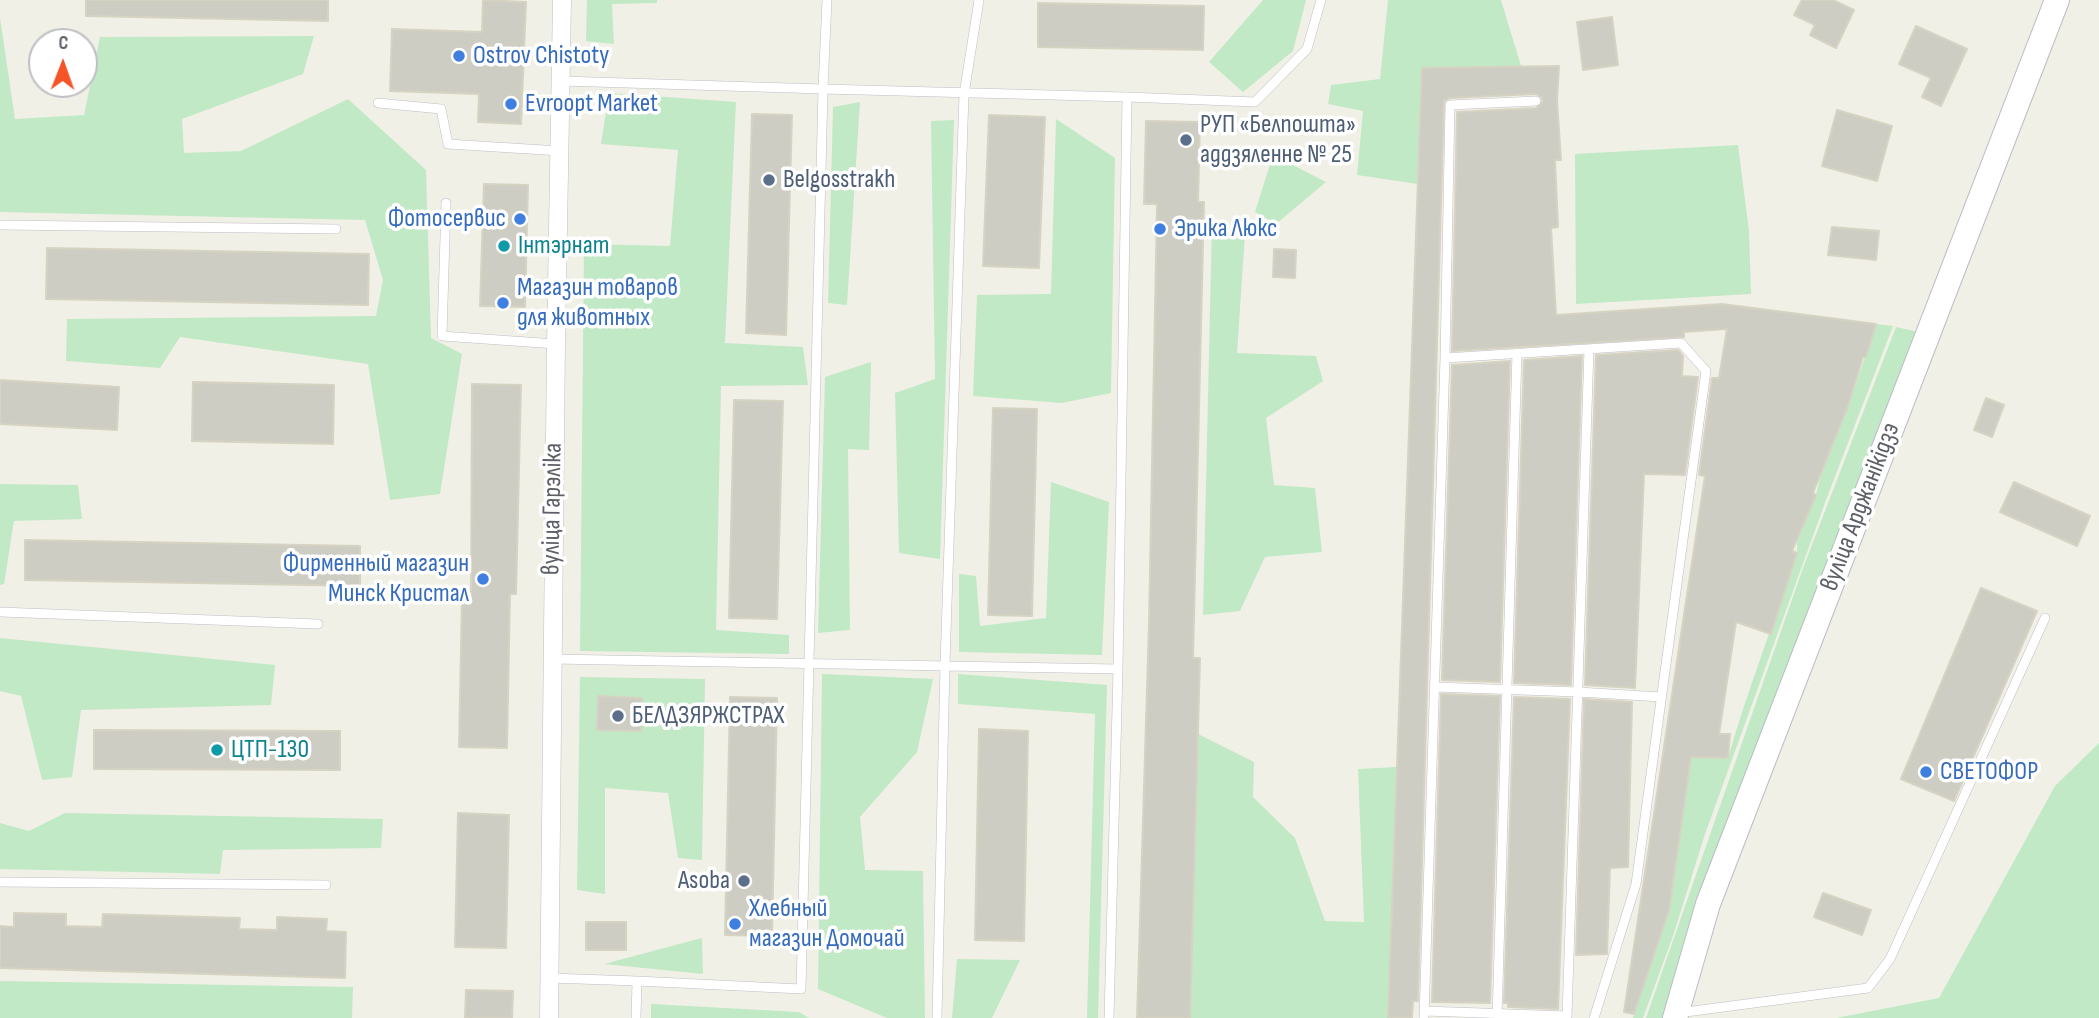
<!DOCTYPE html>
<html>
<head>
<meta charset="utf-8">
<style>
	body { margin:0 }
	#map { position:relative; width:2099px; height:1018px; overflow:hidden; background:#f1f0e6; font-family:"Sofia Sans Condensed",sans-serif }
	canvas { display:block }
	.north { position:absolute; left:28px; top:28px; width:70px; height:70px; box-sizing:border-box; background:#fff; border:2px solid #bebfc2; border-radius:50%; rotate:1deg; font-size:19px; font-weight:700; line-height:28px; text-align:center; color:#5d6067 }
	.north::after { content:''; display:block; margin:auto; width:24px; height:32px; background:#f55427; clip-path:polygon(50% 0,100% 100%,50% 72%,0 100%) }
</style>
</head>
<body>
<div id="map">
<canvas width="2099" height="1018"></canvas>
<div class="north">С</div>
</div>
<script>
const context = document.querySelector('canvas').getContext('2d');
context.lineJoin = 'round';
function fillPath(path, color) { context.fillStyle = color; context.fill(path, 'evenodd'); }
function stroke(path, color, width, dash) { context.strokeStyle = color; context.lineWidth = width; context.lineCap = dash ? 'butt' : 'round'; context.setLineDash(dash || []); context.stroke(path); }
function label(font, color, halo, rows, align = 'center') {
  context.font = font + ' "Sofia Sans Condensed",sans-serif'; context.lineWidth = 7; context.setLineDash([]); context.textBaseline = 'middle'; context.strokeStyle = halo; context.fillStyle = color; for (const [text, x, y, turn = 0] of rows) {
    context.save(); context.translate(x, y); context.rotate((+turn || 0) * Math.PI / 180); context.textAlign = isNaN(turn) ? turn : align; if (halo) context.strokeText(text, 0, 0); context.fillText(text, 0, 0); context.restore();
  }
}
fillPath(new Path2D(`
	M 587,0 L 657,0 L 657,3 L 612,4 L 614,44 L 586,41 Z
	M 1263,0 L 1306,0 L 1293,51 L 1243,92 L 1209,62 Z
	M 1388,0 L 1501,0 L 1521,66 L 1422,68 L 1418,184 L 1357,175 L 1363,111 L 1328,104 L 1331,85 L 1380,79 Z
	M 0,18 L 15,119 L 84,115 L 100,37 L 314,36 L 303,74 L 182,119 L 184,153 L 241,151 L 348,99 L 426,170 L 431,338 L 462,354 L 440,494 L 390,500 L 368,364 L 180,337 L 160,368 L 66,361 L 67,319 L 376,316 L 383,280 L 365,220 L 0,212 Z
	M 609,93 L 736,102 L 725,343 L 803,347 L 808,385 L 721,386 L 716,630 L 789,635 L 789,654 L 580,651 L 584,244 L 670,246 L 678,150 L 601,144 Z
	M 860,102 L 847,305 L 828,303 L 833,107 Z
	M 1056,119 L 1115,158 L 1111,393 L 1062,403 L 973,396 L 977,295 L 1051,294 Z
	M 954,120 L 940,559 L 899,553 L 895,393 L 935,379 L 931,121 Z
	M 1738,145 L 1749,231 L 1751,294 L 1576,304 L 1575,154 Z
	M 1273,155 L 1326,182 L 1276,224 L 1255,212 Z
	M 1212,221 L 1245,234 L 1237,353 L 1316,356 L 1323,381 L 1266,418 L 1274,485 L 1315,488 L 1322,552 L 1265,557 L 1240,611 L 1203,615 Z
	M 1876,324 L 1893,326 L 1826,500 L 1705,834 L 1673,936 L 1643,1018 L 1633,1018 L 1669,910 L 1691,757 L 1728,758 C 1748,689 1774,622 1797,553 L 1797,541 L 1816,495 L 1821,474 L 1847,410 Z
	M 1896,327 L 1928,334 L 1675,1018 L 1646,1018 L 1803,568 Z
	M 871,362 L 869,450 L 848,449 L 850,630 L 818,633 L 825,377 Z
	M 1051,482 L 1109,502 L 1102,655 L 959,652 L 959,574 L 976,576 L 980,626 L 1046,618 Z
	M 0,484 L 78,485 L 82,519 L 14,521 L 4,584 L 0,585 Z
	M 0,638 L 275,665 L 271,705 L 81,710 L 72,777 L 42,780 L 21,696 L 0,691 Z
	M 822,674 L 933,679 L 917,752 L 860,817 L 865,870 L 923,871 L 925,1018 L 887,1018 L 818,989 Z
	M 958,674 L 1107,685 L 1098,1018 L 1087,1018 L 1095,714 L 958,704 Z
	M 580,677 L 705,679 L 702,860 L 678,858 L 668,793 L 605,788 L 605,894 L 577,890 Z
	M 1198,734 L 1254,762 L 1253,797 L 1295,838 L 1325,921 L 1364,922 L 1358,769 L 1397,767 L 1388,1018 L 1190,1018 Z
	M 2099,743 L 2099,1018 L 1836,1018 L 1939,998 L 2055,786 Z
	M 65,813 L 383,819 L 381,848 L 223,850 L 220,874 L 0,869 L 0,823 L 29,831 Z
	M 702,938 L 703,974 L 604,964 Z
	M 957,959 L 1020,960 L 992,1018 L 952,1018 Z
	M 0,981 L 353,987 L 352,1018 L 0,1018 Z
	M 651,1004 L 799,1012 L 809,1018 L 651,1018 Z`), '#c1e9c6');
const building = new Path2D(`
	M 86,0 L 328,0 L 328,21 L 86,16 Z
	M 483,0 L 526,2 L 521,124 L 478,122 L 479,94 L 390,91 L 392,29 L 482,32 Z
	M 1802,0 L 1833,0 L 1854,10 L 1836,48 L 1810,35 L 1815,25 L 1794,15 Z
	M 1038,3 L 1204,6 L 1203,50 L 1038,47 Z
	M 1612,17 L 1618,65 L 1583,70 L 1577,22 Z
	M 1916,26 L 1967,49 L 1941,106 L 1922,97 L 1931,78 L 1899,64 Z
	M 1559,66 L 1557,101 L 1561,160 L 1555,160 L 1558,227 L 1551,228 L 1556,315 L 1722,304 L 1876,324 L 1866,357 L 1863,357 L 1848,406 L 1813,493 L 1816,495 L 1792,551 L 1797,553 L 1771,634 L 1736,622 L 1719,734 L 1730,734 L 1728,758 L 1691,757 L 1669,910 L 1634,1014 L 1624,1012 L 1705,476 L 1699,475 L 1712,378 L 1719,378 L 1727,329 L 1684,332 L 1684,337 L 1452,351 L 1457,112 L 1536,108 L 1543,101 L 1541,97 L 1536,94 L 1450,98 L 1444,101 L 1418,1001 L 1413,1001 L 1412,1018 L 1388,1018 L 1422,68 Z
	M 1837,110 L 1892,126 L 1877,181 L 1822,166 Z
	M 752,114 L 792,115 L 786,335 L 746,333 Z
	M 989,115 L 1045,117 L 1039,268 L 983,266 Z
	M 1146,121 L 1200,122 L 1198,202 L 1204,202 L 1193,658 L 1200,658 L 1190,1018 L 1137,1018 L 1149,622 L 1157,204 L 1144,204 Z
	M 484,184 L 528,185 L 525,307 L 480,306 Z
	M 1832,227 L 1879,231 L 1876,260 L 1828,255 Z
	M 47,248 L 369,254 L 368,305 L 46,299 Z
	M 1274,249 L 1296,250 L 1295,278 L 1273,277 Z
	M 1678,350 L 1683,356 L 1682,376 L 1698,377 L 1685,475 L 1644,474 L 1635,688 L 1585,685 L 1596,355 Z
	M 1582,356 L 1571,685 L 1514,683 L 1524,360 Z
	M 1510,361 L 1500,682 L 1442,680 L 1452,365 Z
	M 0,380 L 119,387 L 117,430 L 0,424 Z
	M 193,382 L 334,385 L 333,444 L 192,441 Z
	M 472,384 L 521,385 L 516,594 L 510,594 L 507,748 L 459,747 L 462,598 L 471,598 Z
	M 1986,398 L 2004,405 L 1992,437 L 1974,430 Z
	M 734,400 L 783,401 L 777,619 L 729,618 Z
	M 993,408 L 1037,409 L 1032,616 L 988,615 Z
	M 2014,482 L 2090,516 L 2077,546 L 2000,512 Z
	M 25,540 L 360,546 L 360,586 L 25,580 Z
	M 1981,588 L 2037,611 L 1954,801 L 1901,779 Z
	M 1441,694 L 1500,696 L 1490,1003 L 1432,1002 Z
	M 598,696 L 642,698 L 641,731 L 597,730 Z
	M 730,697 L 777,698 L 772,936 L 725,935 Z
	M 1514,697 L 1570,699 L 1558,1009 L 1508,1007 L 1508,1003 L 1504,1003 Z
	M 1584,699 L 1632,702 L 1628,867 L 1610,868 L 1607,954 L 1576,955 Z
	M 979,729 L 1028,731 L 1024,941 L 975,940 Z
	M 94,730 L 340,731 L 340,770 L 94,769 Z
	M 458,813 L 509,815 L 506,948 L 455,947 Z
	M 1823,893 L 1871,910 L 1862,935 L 1814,917 Z
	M 14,913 L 66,914 L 66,926 L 102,927 L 103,914 L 240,918 L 239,929 L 277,930 L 277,917 L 327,919 L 326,931 L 346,932 L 345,978 L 0,968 L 0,926 L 14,927 Z
	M 586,922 L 626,922 L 626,950 L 586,950 Z
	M 466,990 L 513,991 L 512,1018 L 465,1018 Z`);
fillPath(building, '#cecdc4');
stroke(building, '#d6d3c3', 2);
const service = new Path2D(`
	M 561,81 L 823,89 L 827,0
	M 1127,97 L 1255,102 L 1307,49 L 1321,0
	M 378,103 L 441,109 L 448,144 L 560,151
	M 446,203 L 442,336 L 556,344
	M 0,225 L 336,229
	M 1445,358 L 1450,105 L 1536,101
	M 0,612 L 318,624
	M 552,659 L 1118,669
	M 1435,687 L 1578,692 L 1661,697
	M 0,882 L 326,885
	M 549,978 L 637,981
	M 1425,1011 L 1567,1016 L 1589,349
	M 1678,1013 L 1868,988 L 1890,959 L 2045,618
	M 636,1018 L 637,981 L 801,989 L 823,89 L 1127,97 L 1118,669 L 1109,1018
	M 937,1018 L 945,664 L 964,94 L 979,0
	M 1424,1018 L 1445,358 L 1681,343 L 1706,371 L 1636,884 L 1594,1018
	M 1497,1018 L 1517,353`);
const minor = new Path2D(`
	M 549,1018 L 556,344 L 562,0`);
const secondary = new Path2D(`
	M 1675,1018 L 1708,904 L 2057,0`);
stroke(service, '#bdbec5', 10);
stroke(minor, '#bdbec5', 19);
stroke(secondary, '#bbbdc4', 26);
stroke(service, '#fff', 9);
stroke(minor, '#fff', 18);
stroke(secondary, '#fff', 24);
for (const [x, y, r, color] of [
	[459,56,7,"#3f7fe0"],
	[511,104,7,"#3f7fe0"],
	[1186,140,7,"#5c6f8a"],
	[769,180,7,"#5c6f8a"],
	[520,219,7,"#3f7fe0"],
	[1160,229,7,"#3f7fe0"],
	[504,246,7,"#0f9aa8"],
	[503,303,7,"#3f7fe0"],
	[483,579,7,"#3f7fe0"],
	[618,716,7,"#5c6f8a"],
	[217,750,7,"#0f9aa8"],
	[1926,772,7,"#3f7fe0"],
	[744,881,7,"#5c6f8a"],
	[735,924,7,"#3f7fe0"]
]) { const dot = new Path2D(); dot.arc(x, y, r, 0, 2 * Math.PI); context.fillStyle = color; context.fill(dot); stroke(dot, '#fff', 2.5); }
label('26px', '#366cbe', '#fff', [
	["Ostrov Chistoty",473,56],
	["Evroopt Market",525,104],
	["Фотосервис",506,219,"right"],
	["Эрика Люкс",1174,229],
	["Магазин товаров",517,288],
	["для животных",517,318],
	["Фирменный магазин",469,564,"right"],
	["Минск Кристал",469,594,"right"],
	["СВЕТОФОР",1940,772],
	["Хлебный",749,909],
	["магазин Домочай",749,939]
], 'left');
label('26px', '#4e5e75', '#fff', [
	["РУП «Белпошта»",1200,125],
	["аддзяленне № 25",1200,155],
	["Belgosstrakh",783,180],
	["БЕЛДЗЯРЖСТРАХ",632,716],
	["Asoba",730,881,"right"]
], 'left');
label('26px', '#0d838f', '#fff', [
	["Інтэрнат",518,246],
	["ЦТП-130",231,750]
], 'left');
label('26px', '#5d6067', '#fff', [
	["вуліца Арджанікідзэ",1861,507,-69],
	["вуліца Гарэліка",553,509,-89]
]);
</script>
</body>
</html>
